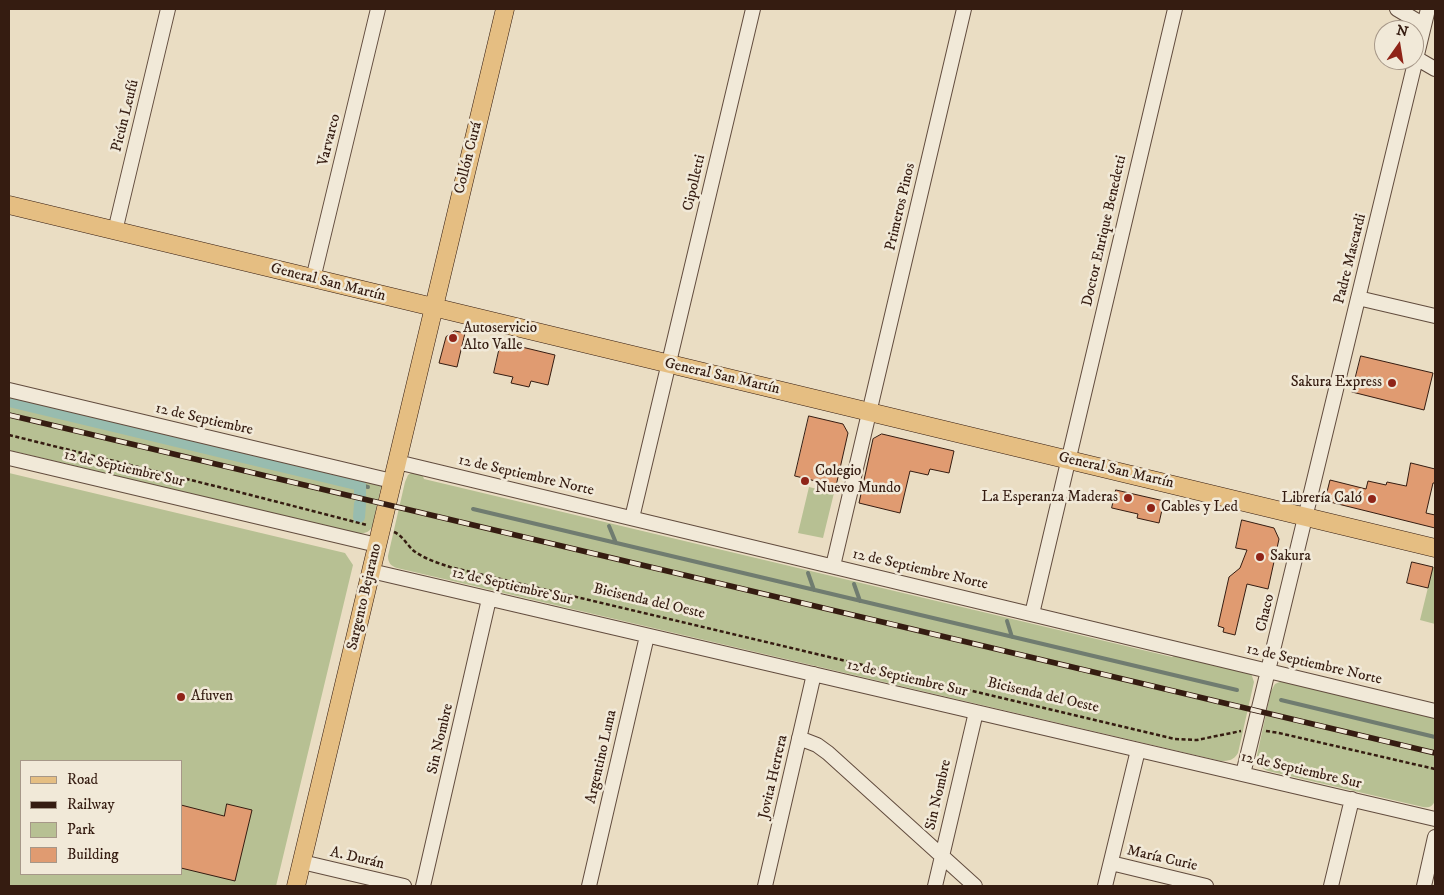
<!DOCTYPE html>
<html>
<head>
<meta charset="utf-8">
<style>
	body { margin:0 }
	#map { position:relative; width:1444px; height:895px; overflow:hidden; background:#eaddc3; font-family:"IM FELL DW Pica",serif }
	canvas { display:block }
	.frame { position:absolute; inset:0; border:10px solid #351c11; pointer-events:none }
	.legend { position:absolute; left:20px; top:760px; width:162px; height:115px; box-sizing:border-box; background:#f1e9d8; border:1px solid #a69788; margin:0; padding:6px 9px; list-style:none; font-size:15px; color:#351c11 }
	.legend li { display:flex; align-items:center; gap:10px; height:25px }
	.legend b { width:25px; border:1px solid #a69788 }
	.north { position:absolute; left:1374px; top:20px; width:50px; height:50px; box-sizing:border-box; background:#f1e9d8; border:1px solid #a69788; border-radius:50%; rotate:13deg; font-size:14px; font-weight:700; line-height:20px; text-align:center; color:#351c11 }
	.north::after { content:''; display:block; margin:auto; width:18px; height:22px; background:#8f2418; clip-path:polygon(50% 0,100% 100%,50% 72%,0 100%) }
</style>
</head>
<body>
<div id="map">
<canvas width="1444" height="895"></canvas>
<div class="frame"></div>
<ul class="legend">
<li><b style="height:6px;background:#e5be82"></b>Road</li>
<li><b style="height:6px;background:#351c11"></b>Railway</li>
<li><b style="height:14px;background:#b7c093"></b>Park</li>
<li><b style="height:14px;background:#e09b71"></b>Building</li>
</ul>
<div class="north">N</div>
</div>
<script>
const context = document.querySelector('canvas').getContext('2d');
context.lineJoin = 'round';
function fillPath(path, color) { context.fillStyle = color; context.fill(path, 'evenodd'); }
function stroke(path, color, width, dash) { context.strokeStyle = color; context.lineWidth = width; context.lineCap = dash ? 'butt' : 'round'; context.setLineDash(dash || []); context.stroke(path); }
function label(font, color, halo, rows, align = 'center') {
  context.font = font + ' "IM FELL DW Pica",serif'; context.lineWidth = 5; context.setLineDash([]); context.textBaseline = 'middle'; context.strokeStyle = halo; context.fillStyle = color; for (const [text, x, y, turn = 0] of rows) {
    context.save(); context.translate(x, y); context.rotate((+turn || 0) * Math.PI / 180); context.textAlign = isNaN(turn) ? turn : align; if (halo) context.strokeText(text, 0, 0); context.fillText(text, 0, 0); context.restore();
  }
}
fillPath(new Path2D(`
	M 9,394 L 382,483 L 372,527 C 369,533 363,534 356,533 L 9,450 Z
	M 414,471 L 421,472 L 424,479 L 1172,657 L 1178,654 L 1251,673 L 1254,682 L 1238,753 C 1234,760 1229,761 1221,761 L 397,568 C 391,566 388,563 388,556 L 405,482 L 408,475 Z
	M 9,473 L 345,553 L 353,565 L 276,886 L 9,886 ZM 21,761 L 181,761 L 181,874 L 21,874 Z
	M 809,487 L 834,493 L 823,538 L 798,533 Z
	M 1433,567 L 1435,567 L 1435,624 L 1420,620 Z
	M 1282,681 L 1435,717 L 1435,801 C 1432,807 1429,808 1423,807 L 1268,771 C 1260,768 1256,763 1257,755 L 1271,691 L 1275,684 Z`), '#b7c093');
stroke(new Path2D(`
	M 360,485 L 368,487
	M 473,509 L 1237,690
	M 609,526 L 616,543
	M 808,573 L 814,590
	M 854,584 L 860,601
	M 1007,621 L 1012,637
	M 1281,700 L 1435,737`), '#707c70', 4);
stroke(new Path2D(`
	M 9,401 L 360,485 L 360,495
	M 359,517 L 360,504`), '#98bcaf', 12);
const building = new Path2D(`
	M 455,331 L 465,333 L 457,367 L 439,363 L 446,337 Z
	M 501,342 L 555,355 L 548,385 L 531,381 L 529,387 L 511,383 L 513,377 L 494,373 Z
	M 1361,356 L 1433,373 L 1424,410 L 1352,392 Z
	M 809,416 L 843,424 L 848,433 L 836,486 L 795,476 Z
	M 882,434 L 954,451 L 949,473 L 930,469 L 928,475 L 910,471 L 900,513 L 859,503 L 873,439 Z
	M 1411,463 L 1435,469 L 1435,483 L 1433,483 L 1426,513 L 1435,515 L 1435,528 L 1330,502 L 1326,496 L 1330,480 L 1366,489 L 1368,481 L 1386,485 L 1387,482 L 1406,486 Z
	M 1116,490 L 1164,501 L 1159,523 L 1137,518 L 1138,514 L 1112,508 Z
	M 1242,520 L 1274,528 L 1279,539 L 1268,589 L 1247,584 L 1235,635 L 1223,632 L 1224,628 L 1218,626 L 1229,577 L 1240,568 L 1247,550 L 1236,548 Z
	M 1412,562 L 1433,567 L 1428,588 L 1407,583 Z
	M 227,804 L 252,810 L 235,881 L 181,868 L 181,805 L 224,816 Z`);
fillPath(building, '#e09b71');
stroke(building, '#351c11', 1);
const minor = new Path2D(`
	M 1397,9 L 1424,25
	M 1416,58 L 1435,69
	M 115,231 L 168,9
	M 313,279 L 378,9
	M 1358,298 L 1435,316
	M 9,390 L 392,481
	M 9,458 L 377,545
	M 397,462 L 1435,711
	M 632,518 L 753,9
	M 833,566 L 964,9
	M 371,571 L 1435,819
	M 1032,614 L 1175,9
	M 799,738 L 817,745 L 828,753 L 975,886
	M 1243,774 L 1428,9
	M 302,862 L 404,886
	M 1111,863 L 1206,886
	M 423,886 L 489,599
	M 589,886 L 647,636
	M 765,886 L 814,674
	M 935,886 L 976,712
	M 1105,886 L 1138,750
	M 1331,886 L 1352,799
	M 1424,886 L 1435,837`);
const major = new Path2D(`
	M 9,205 L 1435,548
	M 296,886 L 505,9`);
stroke(minor, '#624c3e', 16);
stroke(major, '#351c11', 19);
stroke(new Path2D(`
	M 9,435 L 231,490 L 367,525
	M 394,532 C 402,535 407,545 414,551 C 425,559 438,563 450,567 L 1175,739 L 1197,740 L 1241,731
	M 1266,731 L 1279,733 L 1435,769`), '#351c11', 2.5, [4, 2.5]);
stroke(minor, '#f1e9d8', 14);
stroke(major, '#e5be82', 18);
const rail = new Path2D(`
	M 9,415 L 1435,753`);
stroke(rail, '#351c11', 5.5);
stroke(rail, '#f1e9d8', 4, [11]);
for (const [x, y, r, color] of [
	[453,338,5,"#8f2418"],
	[1392,383,5,"#8f2418"],
	[805,481,5,"#8f2418"],
	[1128,498,5,"#8f2418"],
	[1372,499,5,"#8f2418"],
	[1151,508,5,"#8f2418"],
	[1260,557,5,"#8f2418"],
	[181,697,5,"#8f2418"]
]) { const dot = new Path2D(); dot.arc(x, y, r, 0, 2 * Math.PI); context.fillStyle = color; context.fill(dot); stroke(dot, '#f1e9d8', 2); }
label('15px', '#351c11', '#f1e9d8', [
	["Picún Leufú",126,116,-76],
	["Varvarco",330,140,-76],
	["Collón Curá",469,158,-76],
	["Cipolletti",695,183,-77],
	["Primeros Pinos",901,207,-77],
	["Doctor Enrique Benedetti",1105,231,-77],
	["Padre Mascardi",1351,259,-76],
	["General San Martín",328,283,14],
	["General San Martín",722,377,13],
	["12 de Septiembre",204,420,13],
	["12 de Septiembre Sur",124,469,13],
	["General San Martín",1116,471,13],
	["12 de Septiembre Norte",526,476,13],
	["12 de Septiembre Norte",920,570,13],
	["12 de Septiembre Sur",512,587,13],
	["Sargento Bejarano",365,597,-77],
	["Bicisenda del Oeste",649,602,13],
	["Chaco",1266,613,-77],
	["12 de Septiembre Norte",1314,665,13],
	["12 de Septiembre Sur",907,679,13],
	["Bicisenda del Oeste",1043,696,13],
	["Sin Nombre",441,739,-77],
	["Argentino Luna",602,757,-77],
	["12 de Septiembre Sur",1301,771,13],
	["Jovita Herrera",774,777,-77],
	["Sin Nombre",939,795,-77],
	["A. Durán",357,859,13],
	["María Curie",1162,859,13]
]);
label('15px', '#351c11', '#f1e9d8', [
	["Autoservicio",463,329],
	["Alto Valle",463,346],
	["Sakura Express",1382,383,"right"],
	["Colegio",815,472],
	["Nuevo Mundo",815,489],
	["La Esperanza Maderas",1118,498,"right"],
	["Librería Caló",1362,499,"right"],
	["Cables y Led",1161,508],
	["Sakura",1270,557],
	["Afuven",191,697]
], 'left');
</script>
</body>
</html>
